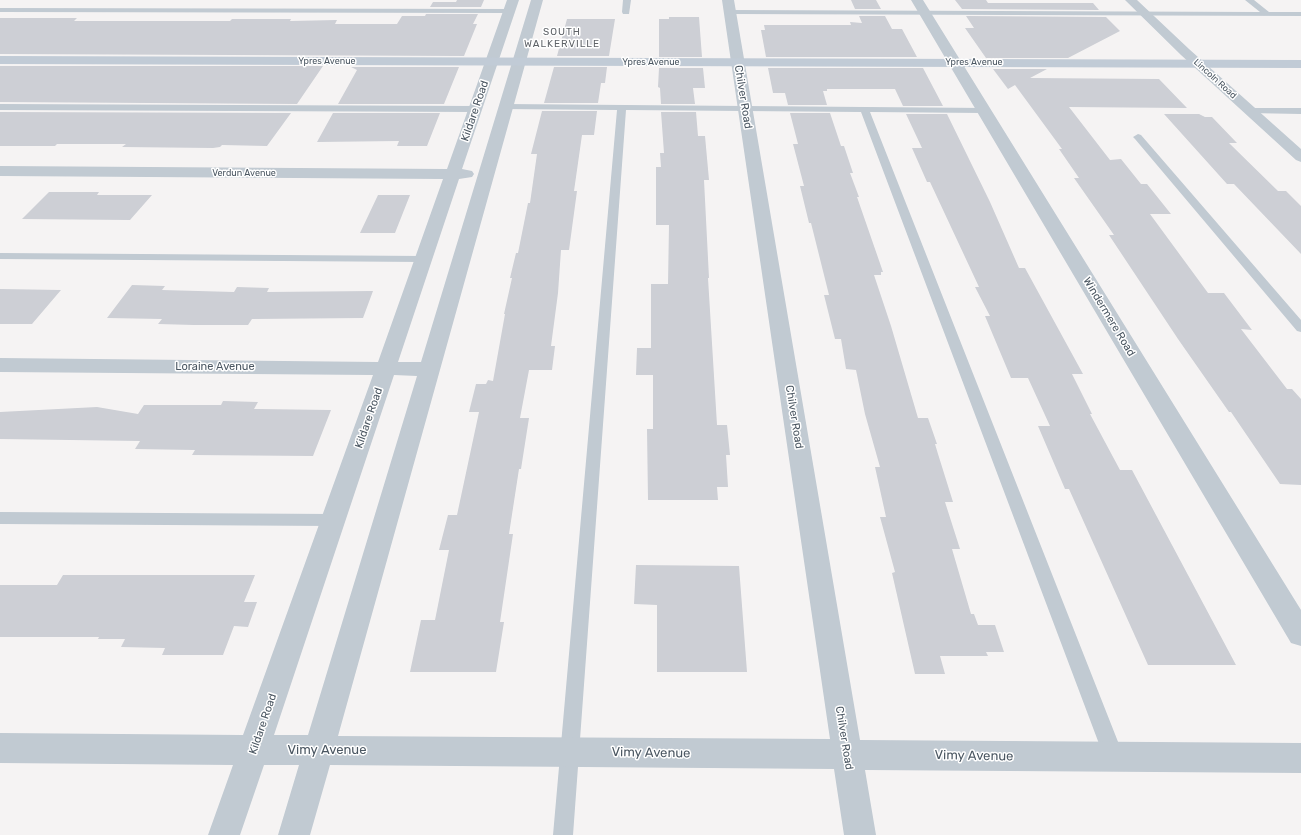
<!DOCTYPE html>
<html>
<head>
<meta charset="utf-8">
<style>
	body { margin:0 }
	canvas { display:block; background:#f5f3f3 }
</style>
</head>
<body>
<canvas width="1301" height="835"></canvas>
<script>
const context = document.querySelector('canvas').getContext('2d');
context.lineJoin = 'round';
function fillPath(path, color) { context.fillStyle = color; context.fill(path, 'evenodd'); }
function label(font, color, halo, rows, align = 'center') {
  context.font = font + ' Rubik,sans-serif'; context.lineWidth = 3; context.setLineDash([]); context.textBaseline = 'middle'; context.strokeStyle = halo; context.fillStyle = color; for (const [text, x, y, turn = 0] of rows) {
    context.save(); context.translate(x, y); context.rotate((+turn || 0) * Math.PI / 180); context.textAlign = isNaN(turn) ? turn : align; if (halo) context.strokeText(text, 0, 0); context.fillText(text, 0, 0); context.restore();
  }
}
fillPath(new Path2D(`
	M 457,0 L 484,0 L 481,7 L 430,7 L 433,2 L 456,2 Z
	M 851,0 L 876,0 L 881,9 L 855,9 Z
	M 955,0 L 986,0 L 988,3 L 1093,3 L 1099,10 L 962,9 Z
	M 426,14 L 478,14 L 473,24 L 477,24 L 464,56 L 0,54 L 0,18 L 77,18 L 74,21 L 230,21 L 232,19 L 291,19 L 290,21 L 337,20 L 335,24 L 397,24 L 402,16 L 425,16 Z
	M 859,16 L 885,16 L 892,29 L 902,29 L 917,57 L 766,57 L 761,30 L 765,30 L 764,25 L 851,25 L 850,22 L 862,23 Z
	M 966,16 L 1106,17 L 1120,31 L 1068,58 L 986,58 L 965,28 L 974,28 Z
	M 669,17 L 699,17 L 702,57 L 659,57 L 659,19 L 669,19 Z
	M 567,19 L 615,19 L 609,56 L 557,56 Z
	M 0,66 L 323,66 L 297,104 L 0,102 Z
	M 351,67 L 459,67 L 444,104 L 338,104 L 357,70 Z
	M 554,67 L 607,67 L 605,83 L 601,83 L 598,103 L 544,103 Z
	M 659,68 L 703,68 L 705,88 L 693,88 L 695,104 L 661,104 L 660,88 L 658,87 Z
	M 768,68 L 923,68 L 943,106 L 903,106 L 895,89 L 827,89 L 827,91 L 823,91 L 827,105 L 788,105 L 785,93 L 773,93 Z
	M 993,69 L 1047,69 L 1030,78 L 1159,79 L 1187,108 L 1069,107 L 1110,160 L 1121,159 L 1141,184 L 1147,184 L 1171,214 L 1150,214 L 1208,293 L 1224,293 L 1252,330 L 1241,329 L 1287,389 L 1292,389 L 1301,399 L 1301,485 L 1280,484 L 1231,412 L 1229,412 L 1178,339 L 1109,235 L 1114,235 L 1074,178 L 1079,178 L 1059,149 L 1062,149 L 1015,85 L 1008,89 Z
	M 542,111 L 597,111 L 594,135 L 582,135 L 574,191 L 577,191 L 569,250 L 561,250 L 558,293 L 551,346 L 555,346 L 552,370 L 529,370 L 520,418 L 529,418 L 521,469 L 519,469 L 509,534 L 513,534 L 500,622 L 504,622 L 496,672 L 410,672 L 421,620 L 435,620 L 449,550 L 439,550 L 448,515 L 457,515 L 479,412 L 469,412 L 476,384 L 486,384 L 488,380 L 493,381 L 505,314 L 504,314 L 512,278 L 510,278 L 516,253 L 518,253 L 528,203 L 530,203 L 537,154 L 531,154 Z
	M 0,112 L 291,113 L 267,146 L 222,145 L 220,147 L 213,148 L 122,147 L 126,144 L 57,144 L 55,146 L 0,146 Z
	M 661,112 L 696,112 L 698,136 L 705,136 L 709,180 L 704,180 L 709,278 L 708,278 L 717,425 L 727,425 L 730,455 L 726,455 L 728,487 L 717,487 L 718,500 L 648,500 L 647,429 L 653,429 L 653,375 L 636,375 L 637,348 L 651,348 L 651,284 L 668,284 L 669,225 L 656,225 L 656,167 L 661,167 L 660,153 L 664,153 Z
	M 333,113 L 440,113 L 427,146 L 397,146 L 399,141 L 317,142 Z
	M 790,113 L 830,113 L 841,146 L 844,146 L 853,173 L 850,173 L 859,197 L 857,197 L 883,272 L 881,272 L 881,275 L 874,275 L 891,326 L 918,418 L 928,418 L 937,444 L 935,444 L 938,454 L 953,502 L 945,502 L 960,549 L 952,549 L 971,614 L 974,614 L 978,625 L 995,625 L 1004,652 L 986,652 L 988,656 L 940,656 L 945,674 L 915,674 L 892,573 L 895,572 L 880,517 L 886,517 L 875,467 L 880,467 L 865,414 L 856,370 L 846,369 L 841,339 L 835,339 L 824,295 L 829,295 L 811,223 L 809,223 L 800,186 L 804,186 L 793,144 L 798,144 Z
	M 906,114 L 947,114 L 990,202 L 1019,268 L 1025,268 L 1083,374 L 1072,374 L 1092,414 L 1090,414 L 1120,470 L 1132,470 L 1236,665 L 1148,665 L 1069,489 L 1065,489 L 1038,426 L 1050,426 L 1028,378 L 1011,378 L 985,316 L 990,316 L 975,287 L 979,287 L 930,182 L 927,182 L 912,148 L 922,148 Z
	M 1164,114 L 1199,114 L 1205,117 L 1212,117 L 1237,143 L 1229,143 L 1278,191 L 1286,191 L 1301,206 L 1301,254 L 1234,184 L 1227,184 Z
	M 49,192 L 99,192 L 97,195 L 152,195 L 130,220 L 22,219 Z
	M 378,195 L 410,195 L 395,233 L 360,233 Z
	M 132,285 L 165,286 L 162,290 L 234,292 L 237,287 L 269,288 L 267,292 L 373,291 L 363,318 L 252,319 L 248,325 L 194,325 L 158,324 L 162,319 L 107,318 Z
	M 0,289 L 61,290 L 32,324 L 0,324 Z
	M 223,401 L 258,402 L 254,409 L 258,409 L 331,410 L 313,456 L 192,455 L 195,450 L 135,449 L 140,441 L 0,439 L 0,412 L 97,407 L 138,414 L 144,405 L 221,405 Z
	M 636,565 L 739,566 L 747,672 L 657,672 L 657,605 L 634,604 Z
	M 63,575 L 255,575 L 244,602 L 257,602 L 248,627 L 234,626 L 223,655 L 162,655 L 165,648 L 121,647 L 125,639 L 98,639 L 99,637 L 0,637 L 0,585 L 57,585 Z`), '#cdcfd5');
fillPath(new Path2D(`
	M 623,0 L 631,0 L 629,14 L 623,14 L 622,12 Z
	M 1245,0 L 1254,0 L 1269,12 L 1301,12 L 1301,16 L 730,14 L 726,12 L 730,10 L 1260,12 Z
	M 0,8 L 510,9 L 514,11 L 510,13 L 0,12 Z
	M 0,104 L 476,106 L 480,109 L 476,112 L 0,110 Z
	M 505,104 L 986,108 L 987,110 L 986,112 L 983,113 L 870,112 L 1124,757 L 1121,764 L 1114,767 L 1107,764 L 1104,757 L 861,112 L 626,110 L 573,835 L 553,835 L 617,110 L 502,109 L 501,107 Z
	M 1251,108 L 1301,108 L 1301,114 L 1248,113 L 1247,111 L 1248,109 Z
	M 1138,134 L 1141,135 L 1301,320 L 1301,332 L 1297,331 L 1135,139 L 1133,137 Z
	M 0,253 L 424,256 L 428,257 L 430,259 L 428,261 L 424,262 L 0,259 Z
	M 0,512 L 333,514 L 339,516 L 341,520 L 339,524 L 333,526 L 0,524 Z`), '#c1cad2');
fillPath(new Path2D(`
	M 507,0 L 519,0 L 462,169 L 472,171 L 474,174 L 472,177 L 459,179 L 398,362 L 421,362 L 531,0 L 543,0 L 338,736 L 830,739 L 722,0 L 734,0 L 860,740 L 1301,743 L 1301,773 L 865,770 L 876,835 L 844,835 L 834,769 L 330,765 L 310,835 L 278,835 L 299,765 L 264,765 L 240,835 L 208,835 L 233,765 L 0,763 L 0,733 L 243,735 L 373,375 L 0,372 L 0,358 L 378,362 L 443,179 L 0,176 L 0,166 L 447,169 ZM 394,375 L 417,376 L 308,735 L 274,735 Z
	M 911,0 L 923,0 L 1301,610 L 1301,646 L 1291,643 Z
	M 1125,0 L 1137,0 L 1189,49 L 1301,149 L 1301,162 L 1296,160 L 1181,55 Z`), '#c1cad2');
fillPath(new Path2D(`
	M 0,56 L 1301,60 L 1301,68 L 0,64 Z`), '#c1cbd6');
label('9px', '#4a5661', '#fff', [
	["Ypres Avenue",327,61],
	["Ypres Avenue",651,62],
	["Ypres Avenue",974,62],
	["Lincoln Road",1215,79,42],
	["Verdun Avenue",244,173]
]);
context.letterSpacing = '1px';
label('10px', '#5f6368', '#fff', [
	["SOUTH",562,32],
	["WALKERVILLE",562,44]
]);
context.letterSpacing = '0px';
label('11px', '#4a5661', '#fff', [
	["Chilver Road",743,97,81],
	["Kildare Road",475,111,-71],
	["Windermere Road",1109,317,59],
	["Loraine Avenue",215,367],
	["Chilver Road",794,417,81],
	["Kildare Road",369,418,-71],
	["Kildare Road",263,724,-71],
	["Chilver Road",844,738,81]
]);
label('13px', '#4a5661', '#fff', [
	["Vimy Avenue",327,750],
	["Vimy Avenue",651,753,1],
	["Vimy Avenue",974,756,1]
]);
</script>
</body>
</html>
